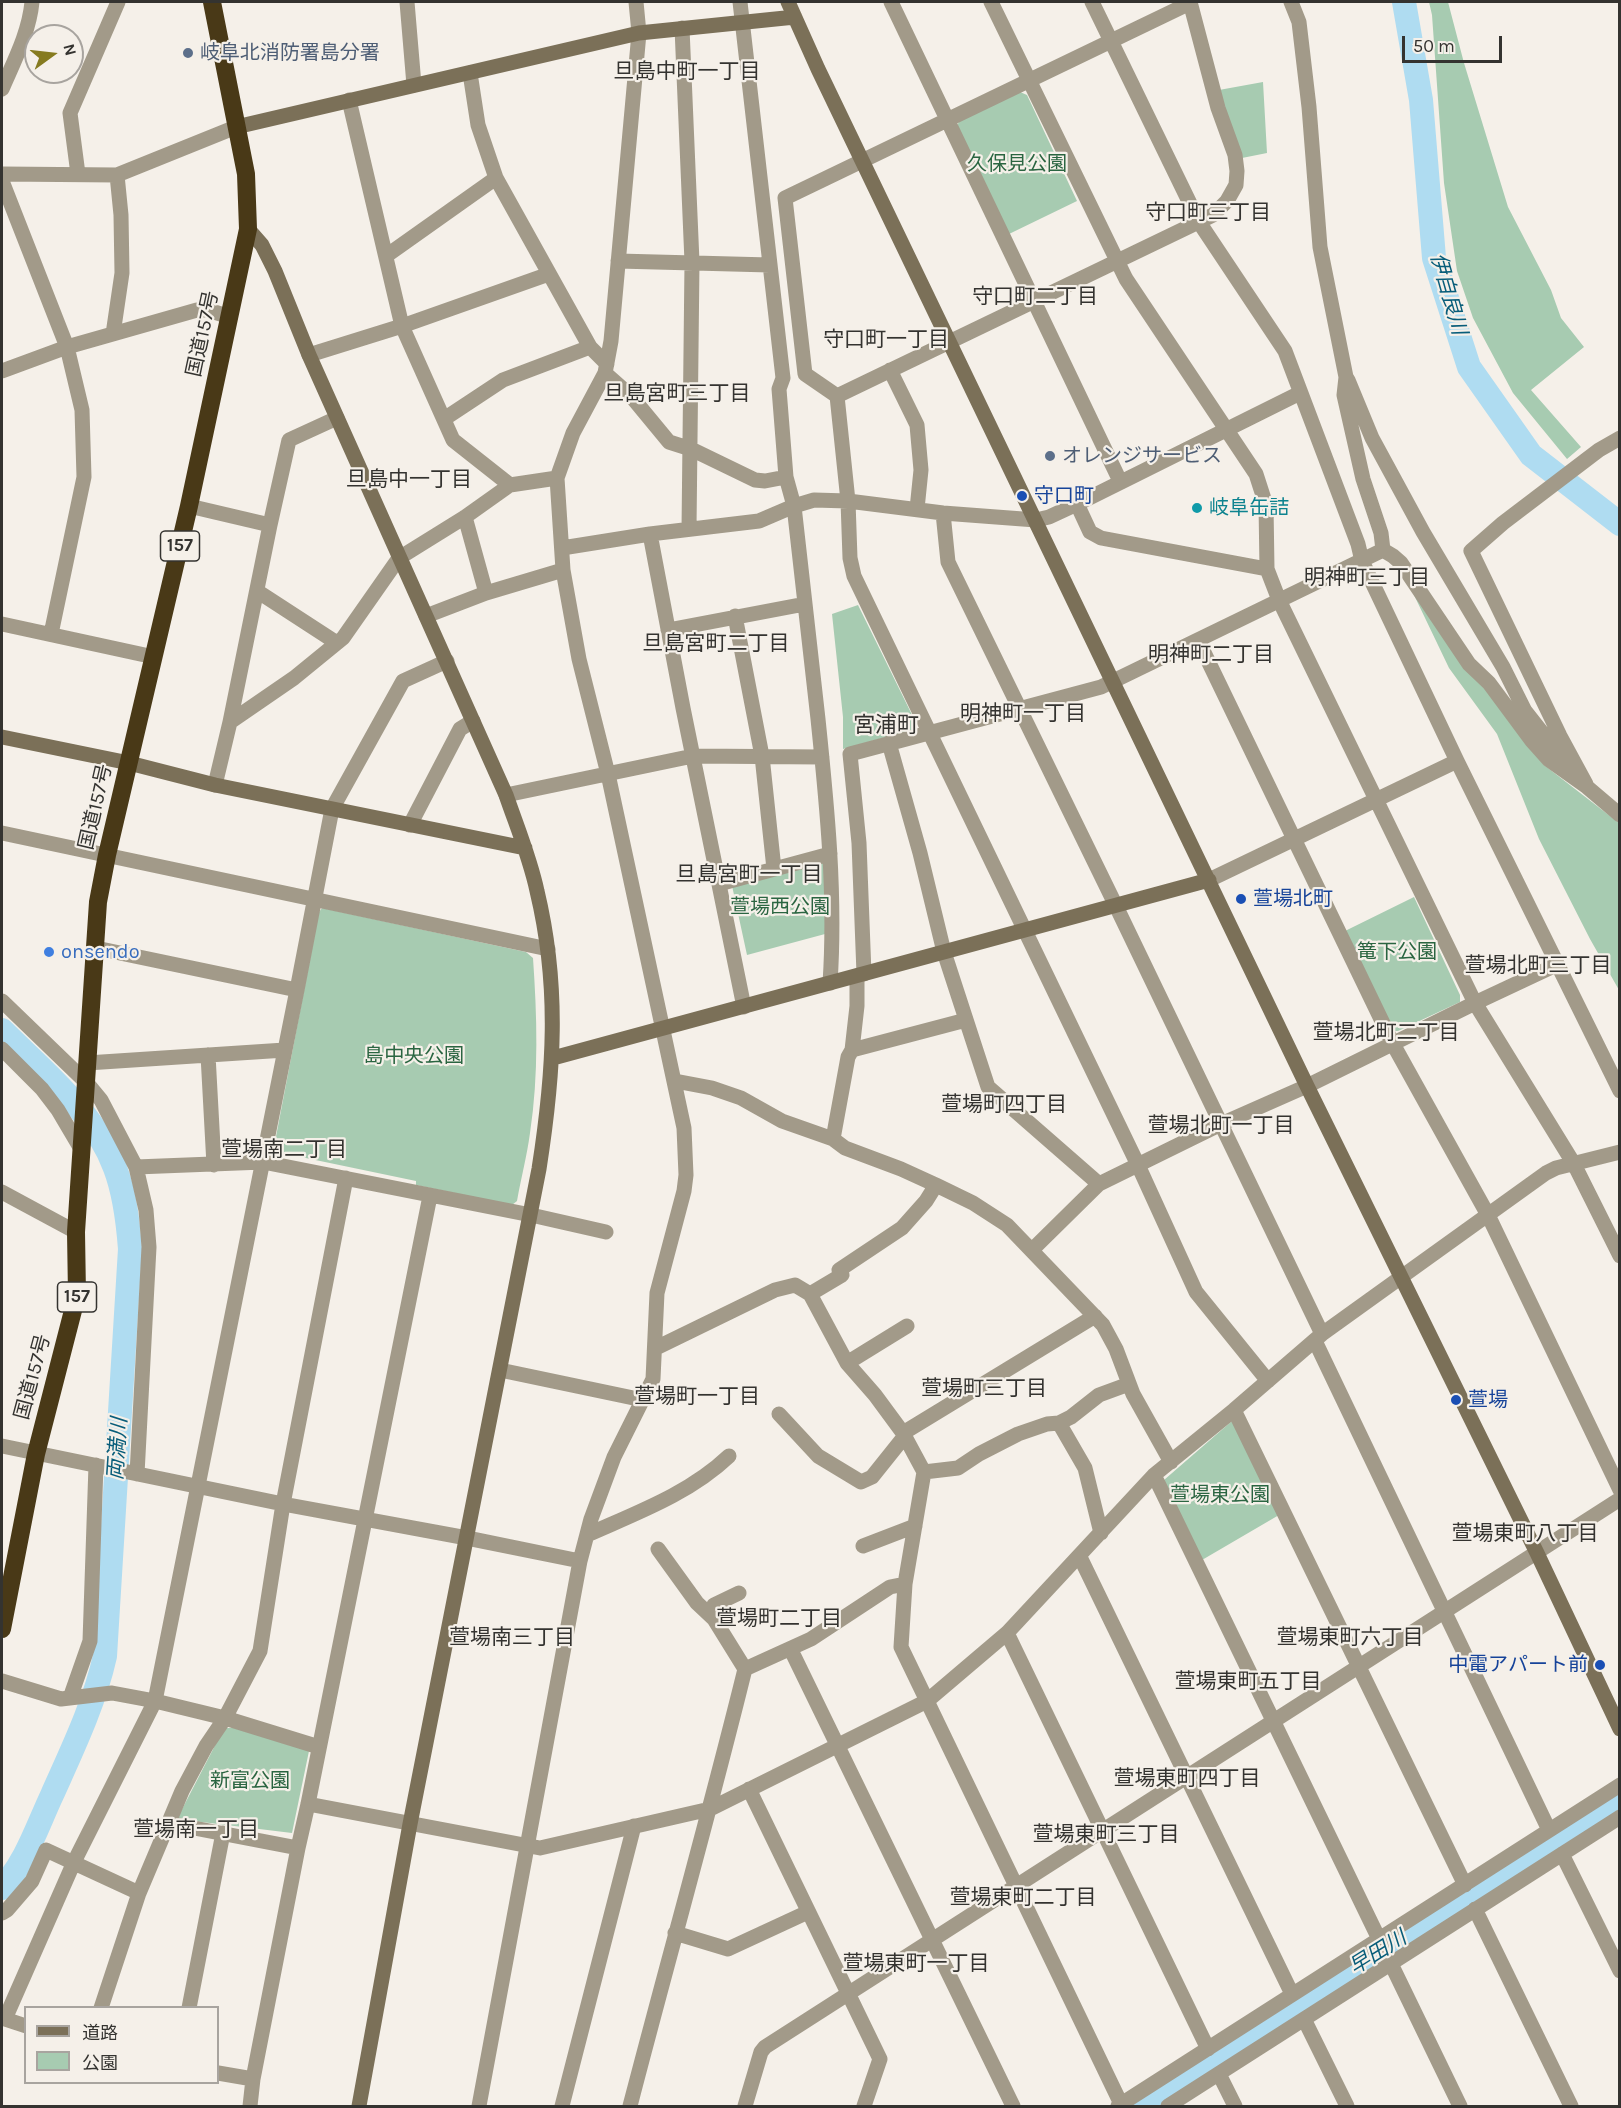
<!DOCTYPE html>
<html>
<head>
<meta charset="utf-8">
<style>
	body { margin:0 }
	#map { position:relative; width:1621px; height:2108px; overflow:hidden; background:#f5f0e9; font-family:Karla,"Noto Sans JP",sans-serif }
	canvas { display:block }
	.frame { position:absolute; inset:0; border:3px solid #343330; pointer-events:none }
	.legend { position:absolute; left:24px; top:2006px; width:195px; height:78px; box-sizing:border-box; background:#f5f0e9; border:2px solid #a8a49f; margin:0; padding:8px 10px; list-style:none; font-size:18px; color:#343330 }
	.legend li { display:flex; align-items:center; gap:12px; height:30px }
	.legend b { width:30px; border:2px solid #a8a49f }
	.north { position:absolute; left:24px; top:24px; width:60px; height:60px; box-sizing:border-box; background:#f5f0e9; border:2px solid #a8a49f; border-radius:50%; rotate:75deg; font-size:16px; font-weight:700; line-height:24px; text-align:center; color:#343330 }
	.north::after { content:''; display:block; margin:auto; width:21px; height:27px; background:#867b20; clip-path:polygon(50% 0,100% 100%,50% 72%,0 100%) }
	.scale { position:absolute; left:1402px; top:36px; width:100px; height:27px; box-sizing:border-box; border:3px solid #343330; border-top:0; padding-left:8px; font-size:18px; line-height:21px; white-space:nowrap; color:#343330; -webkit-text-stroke:4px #f5f0e9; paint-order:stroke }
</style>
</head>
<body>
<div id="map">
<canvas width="1621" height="2108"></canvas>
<div class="frame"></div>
<ul class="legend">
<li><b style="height:8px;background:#7b7058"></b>道路</li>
<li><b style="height:16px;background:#a7cbb1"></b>公園</li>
</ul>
<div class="north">N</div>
<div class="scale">50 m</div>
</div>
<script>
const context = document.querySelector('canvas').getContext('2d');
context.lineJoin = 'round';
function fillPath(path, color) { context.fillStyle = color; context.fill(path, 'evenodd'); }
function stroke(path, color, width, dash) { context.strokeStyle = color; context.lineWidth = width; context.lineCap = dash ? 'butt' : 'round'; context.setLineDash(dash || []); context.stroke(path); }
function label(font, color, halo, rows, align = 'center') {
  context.font = font + ' Karla,"Noto Sans JP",sans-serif'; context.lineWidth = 4.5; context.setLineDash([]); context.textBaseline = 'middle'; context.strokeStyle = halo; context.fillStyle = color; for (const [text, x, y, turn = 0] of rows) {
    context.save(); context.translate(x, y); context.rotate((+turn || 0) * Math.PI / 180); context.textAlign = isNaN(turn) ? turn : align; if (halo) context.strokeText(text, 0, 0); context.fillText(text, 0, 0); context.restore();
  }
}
fillPath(new Path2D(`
	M 1429,2 L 1448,2 L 1464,63 L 1508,207 L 1551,290 L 1561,318 L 1584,347 L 1531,390 L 1581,447 L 1567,459 L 1513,393 L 1473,318 L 1457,271 L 1444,183 L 1432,15 Z
	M 1263,82 L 1267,153 L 1242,158 L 1219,90 Z
	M 1020,92 L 1027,95 L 1077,201 L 1009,234 L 957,127 L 959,121 Z
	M 1414,595 L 1544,765 L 1619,823 L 1619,990 L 1590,939 L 1539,839 L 1497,734 L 1449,668 Z
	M 858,605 L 917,725 L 915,729 L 843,749 L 843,717 L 832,614 Z
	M 825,858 L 825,934 L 747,955 L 731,881 Z
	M 1414,897 L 1460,995 L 1460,1002 L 1398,1031 L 1393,1031 L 1345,931 Z
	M 322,908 L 526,952 L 533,958 C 537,1016 539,1074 530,1133 C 527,1156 521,1178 517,1201 L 512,1205 L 416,1185 L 416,1181 L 277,1152 L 274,1147 L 319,912 Z
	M 1232,1421 L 1279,1515 L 1202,1560 L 1164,1480 Z
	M 224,1728 L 234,1728 L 309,1751 L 292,1833 L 177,1819 Z`), '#a7cbb1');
stroke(new Path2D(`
	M 1404,2 L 1421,100 L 1434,258 L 1469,367 L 1531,455 L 1620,524
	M 2,1030 C 43,1071 94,1111 115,1168 C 125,1194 128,1222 130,1249 L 105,1656 C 94,1705 72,1750 52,1795 C 37,1827 26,1862 2,1888
	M 1136,2106 L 1620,1799`), '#afdcf1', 24);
stroke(new Path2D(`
	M 407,2 L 414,85
	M 740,2 L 783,378 L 779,389 L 786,477 L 794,506 C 802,577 810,648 818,719 C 827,806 836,895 830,983
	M 891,2 L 1120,481
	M 991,2 L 1126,279 L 1256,474 L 1266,505 L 1267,569 L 1279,600 L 1475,1003 L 1574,1164 L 1620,1256
	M 1092,2 L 1199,222 L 1285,351 L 1358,544 L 1362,561 L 1457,761 L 1620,1091
	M 1190,2 L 1218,108 L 1235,155 L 1237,171 L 1236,185 L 1227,201 L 1213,215 L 837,396 L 848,501 L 850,558 L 854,576 L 1138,1165 L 1196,1292 L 1268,1381
	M 1291,2 L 1299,22 L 1309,107 L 1320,247 L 1346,377 L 1344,395 L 1363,479 L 1381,533 L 1383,550
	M 682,28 L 692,262 L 689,529
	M 470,73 L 478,125 L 496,178 L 590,347 L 607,364
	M 2,89 C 14,61 29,33 32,2
	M 349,100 L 402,326 L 453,440 L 510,485
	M 2,174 L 117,175 L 236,127
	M 78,174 L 70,113 L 118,2
	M 2,181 L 67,347 L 82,410 L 84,477 L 51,634
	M 386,256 L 496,178
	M 618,261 L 770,265
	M 113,334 L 122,273 L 121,215 L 117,175
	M 309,355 L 402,326 L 549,274
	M 890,370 L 917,425 L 921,470 L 917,509
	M 2,371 L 67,347 L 197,310 L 208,310 L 230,317
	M 605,373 L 631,396 L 669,442 L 691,449 L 755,480 L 765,481 L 786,477
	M 1348,380 L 1372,438 L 1423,532 L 1503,667 L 1525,711 L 1551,744 L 1564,767
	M 837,396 L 805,374 L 785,198 L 1190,3
	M 444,419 L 503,380 L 590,347
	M 1077,504 L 1090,532 L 1101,538 L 1267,569
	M 189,506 L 270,525 L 289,440 L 337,418
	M 943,513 L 948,562 L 1116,906 L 1322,1334
	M 465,517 L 486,593
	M 270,525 L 230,722 L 294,678 L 343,638 L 399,558 L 465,517 L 510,485 L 557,478
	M 650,534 L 683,708 L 744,1007
	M 562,548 L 650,534 L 759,521 L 794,506 L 814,500 L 848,501 L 943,513 L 1036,520 L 1049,517 L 1077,504 L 1300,393
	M 257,591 L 337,643
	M 426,616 L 486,593 L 563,570
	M 735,616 L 762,756 L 774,869
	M 2,624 L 154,657
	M 668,630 L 805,604
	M 1198,640 L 1393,1044 L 1488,1215 L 1620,1490
	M 889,743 L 920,853 L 944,952 L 988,1087 L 1099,1184
	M 1586,784 L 1560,736 L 1471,551 L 1503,523 L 1599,450 L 1620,438
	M 215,785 L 230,722
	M 506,795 L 693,756 L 822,757
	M 410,825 L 460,729 L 473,721
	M 2,833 L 548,949
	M 1209,880 L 1457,761
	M 719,884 L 830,854
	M 96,948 L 297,990 L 332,809 L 403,681 L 447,661
	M 864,974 L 859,843 L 850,754 L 1101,687 L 1383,550 L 1393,556 L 1401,563 L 1469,664 L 1489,683 L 1532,741 L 1549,760 L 1587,787 L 1620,815
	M 857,976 L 857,1006 L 852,1050 L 966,1020
	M 2,1001 L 87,1083 L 101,1100 L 136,1167 L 263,1162 L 531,1215 L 606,1232
	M 2,1049 L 42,1089 L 58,1110 L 81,1149
	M 208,1055 L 214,1165
	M 87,1063 L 285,1050 L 297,990
	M 675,1081 L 712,1088 L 741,1098 L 782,1121 L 833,1139 L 845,1148 L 901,1169 L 936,1185 L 973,1203 L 1007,1225 L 1103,1325 L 1116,1349 L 1133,1394 L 1171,1462
	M 833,1139 L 848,1057 L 852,1050
	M 136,1167 L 146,1210 L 149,1247 L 137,1474
	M 2,1192 L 76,1232
	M 1032,1250 L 1099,1184 L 1221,1124 L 1307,1086 L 1475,1003 L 1556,965
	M 810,1294 L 842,1275 L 839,1270 L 902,1228 L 926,1201 L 936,1185
	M 1315,1341 L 1549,1830
	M 656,1348 L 775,1290 L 795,1285 L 810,1294 L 847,1363 L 875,1395 L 903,1433 L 924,1472 L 905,1584 L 901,1647 L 1122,2106
	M 847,1363 L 907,1326
	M 500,1370 L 643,1400
	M 1234,1410 L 1465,1885
	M 779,1414 L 818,1456 L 861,1482 L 872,1477 L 904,1437
	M 1059,1423 L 1085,1468 L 1101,1533
	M 903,1433 L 1095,1316
	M 2,1446 L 283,1504 L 467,1538 L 580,1561
	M 924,1472 L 958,1468 L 979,1454 L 1018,1434 L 1047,1424 L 1059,1423 L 1071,1417 L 1099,1395 L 1129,1384
	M 1154,1475 L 1460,2106
	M 587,1535 C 636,1513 689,1494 729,1456
	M 863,1546 L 915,1526
	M 658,1549 L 697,1603 L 714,1619 L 745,1669
	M 1080,1557 L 1292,1994
	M 714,1619 L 714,1605 L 739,1593
	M 1007,1633 L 1208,2049
	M 791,1650 L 1013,2106
	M 2,1681 L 61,1699 L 112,1693 L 155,1701 L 225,1718 L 319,1747
	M 70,1698 L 90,1641 L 96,1465
	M 749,1789 L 880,2059 L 864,2106
	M 308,1804 L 540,1848 L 710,1809 L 927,1701 L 1007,1633 L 1154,1475 L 1234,1410 L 1322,1334 L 1546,1173 L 1556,1168 L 1620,1152
	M 168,1823 L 298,1848
	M 1562,1854 L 1620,1971
	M 1475,1909 L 1571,2106
	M 2,1913 L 7,1910 L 32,1881 L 46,1850 L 139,1893
	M 675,1933 L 728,1949 L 808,1912
	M 101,2008 L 139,1893 L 182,1791 L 206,1746 L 225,1718 L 260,1651 L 283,1504 L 346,1178
	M 189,2008 L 223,1833
	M 2,2018 L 26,2026
	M 5,2019 L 74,1862 L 155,1701 L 285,1050
	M 1304,2019 L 1347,2106
	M 218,2073 L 253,2079
	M 1219,2074 L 1235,2106
	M 250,2106 L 253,2079 L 298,1848 L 308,1804 L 430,1196
	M 479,2106 L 580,1561 L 591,1519 L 614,1457 L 653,1379 L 657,1293 L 684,1191 L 686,1175 L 684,1128 L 608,774 L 579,659 L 563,570 L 557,478 L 573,433 L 605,373 L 611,341 L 639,33 L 636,2
	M 562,2106 L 634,1826
	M 630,2106 C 668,1960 709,1815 745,1669 L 811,1639 L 890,1587 L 905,1584
	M 745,2106 L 761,2052 L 765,2047 L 1620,1499
	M 1118,2106 L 1620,1785
	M 1168,2106 L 1620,1817`), '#a29a89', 15);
stroke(new Path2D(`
	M 788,2 L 818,69 L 1307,1086 L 1537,1553 L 1620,1729
	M 236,127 L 639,33 L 795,17
	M 248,229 L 262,245 L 275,271 L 309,355 L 506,795 C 517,827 530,858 537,891 C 560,987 554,1073 539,1169 L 410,1824 L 359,2106
	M 2,737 L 129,763 L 215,785 L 525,848
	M 553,1058 L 1209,880`), '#7b7058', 15);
stroke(new Path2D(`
	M 2,1629 L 36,1454 L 77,1295 L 76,1232 L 98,902 L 107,855 L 189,506 L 248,229 L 246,174 L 212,2`), '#493917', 18);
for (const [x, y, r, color] of [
	[188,53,6,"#5c6f8a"],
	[1050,456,6,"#5c6f8a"],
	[1022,496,6,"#1a4fb4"],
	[1197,508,6,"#0f9aa8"],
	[1241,899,6,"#1a4fb4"],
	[49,952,6,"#3f7fe0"],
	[1456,1400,6,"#1a4fb4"],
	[1600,1665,6,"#1a4fb4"]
]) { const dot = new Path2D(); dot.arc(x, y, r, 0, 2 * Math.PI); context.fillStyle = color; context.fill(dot); stroke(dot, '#f5f0e9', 2); }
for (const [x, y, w] of [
	[180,546,39],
	[77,1297,39]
]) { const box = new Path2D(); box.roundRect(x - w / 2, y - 15, w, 30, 4.5); context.fillStyle = '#f5f0e9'; context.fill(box); stroke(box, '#343330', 1.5); }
label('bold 18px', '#343330', null, [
	["157",180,546],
	["157",77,1297]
]);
label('20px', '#4e5e75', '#f5f0e9', [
	["岐阜北消防署島分署",200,53],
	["オレンジサービス",1062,456]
], 'left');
label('20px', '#2a6541', '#f5f0e9', [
	["久保見公園",1017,164],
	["萱場西公園",780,907],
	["篭下公園",1397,952],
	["島中央公園",414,1056],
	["萱場東公園",1220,1495],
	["新富公園",250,1781]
]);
label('20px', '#343330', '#f5f0e9', [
	["国道157号",203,334,-78],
	["国道157号",96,807,-77],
	["国道157号",33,1377,-75]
]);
label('20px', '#164399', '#f5f0e9', [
	["守口町",1034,496],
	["萱場北町",1253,899],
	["萱場",1468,1400],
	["中電アパート前",1588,1665,"right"]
], 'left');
label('20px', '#0d838f', '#f5f0e9', [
	["岐阜缶詰",1209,508]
], 'left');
label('20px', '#366cbe', '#f5f0e9', [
	["onsendo",61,952]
], 'left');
label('21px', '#343330', '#f5f0e9', [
	["旦島中町一丁目",687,72],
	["守口町三丁目",1208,213],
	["守口町二丁目",1035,297],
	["守口町一丁目",886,340],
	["旦島宮町三丁目",677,394],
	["旦島中一丁目",409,480],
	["明神町三丁目",1367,578],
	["旦島宮町二丁目",716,644],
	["明神町二丁目",1211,655],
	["明神町一丁目",1023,714],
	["旦島宮町一丁目",749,875],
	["萱場北町三丁目",1538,966],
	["萱場北町二丁目",1386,1033],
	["萱場町四丁目",1004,1105],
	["萱場北町一丁目",1221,1126],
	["萱場南二丁目",284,1150],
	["萱場町三丁目",984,1389],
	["萱場町一丁目",697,1397],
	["萱場東町八丁目",1525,1534],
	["萱場町二丁目",779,1619],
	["萱場南三丁目",512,1638],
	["萱場東町六丁目",1350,1638],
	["萱場東町五丁目",1248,1682],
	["萱場東町四丁目",1187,1779],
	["萱場南一丁目",196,1830],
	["萱場東町三丁目",1106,1835],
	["萱場東町二丁目",1023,1898],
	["萱場東町一丁目",916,1964]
]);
label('italic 21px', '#085d7a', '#f5f0e9', [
	["伊自良川",1448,294,74],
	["両満川",118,1449,-86],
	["早田川",1378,1953,-32]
]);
label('22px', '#343330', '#f5f0e9', [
	["宮浦町",886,726]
]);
</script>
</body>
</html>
